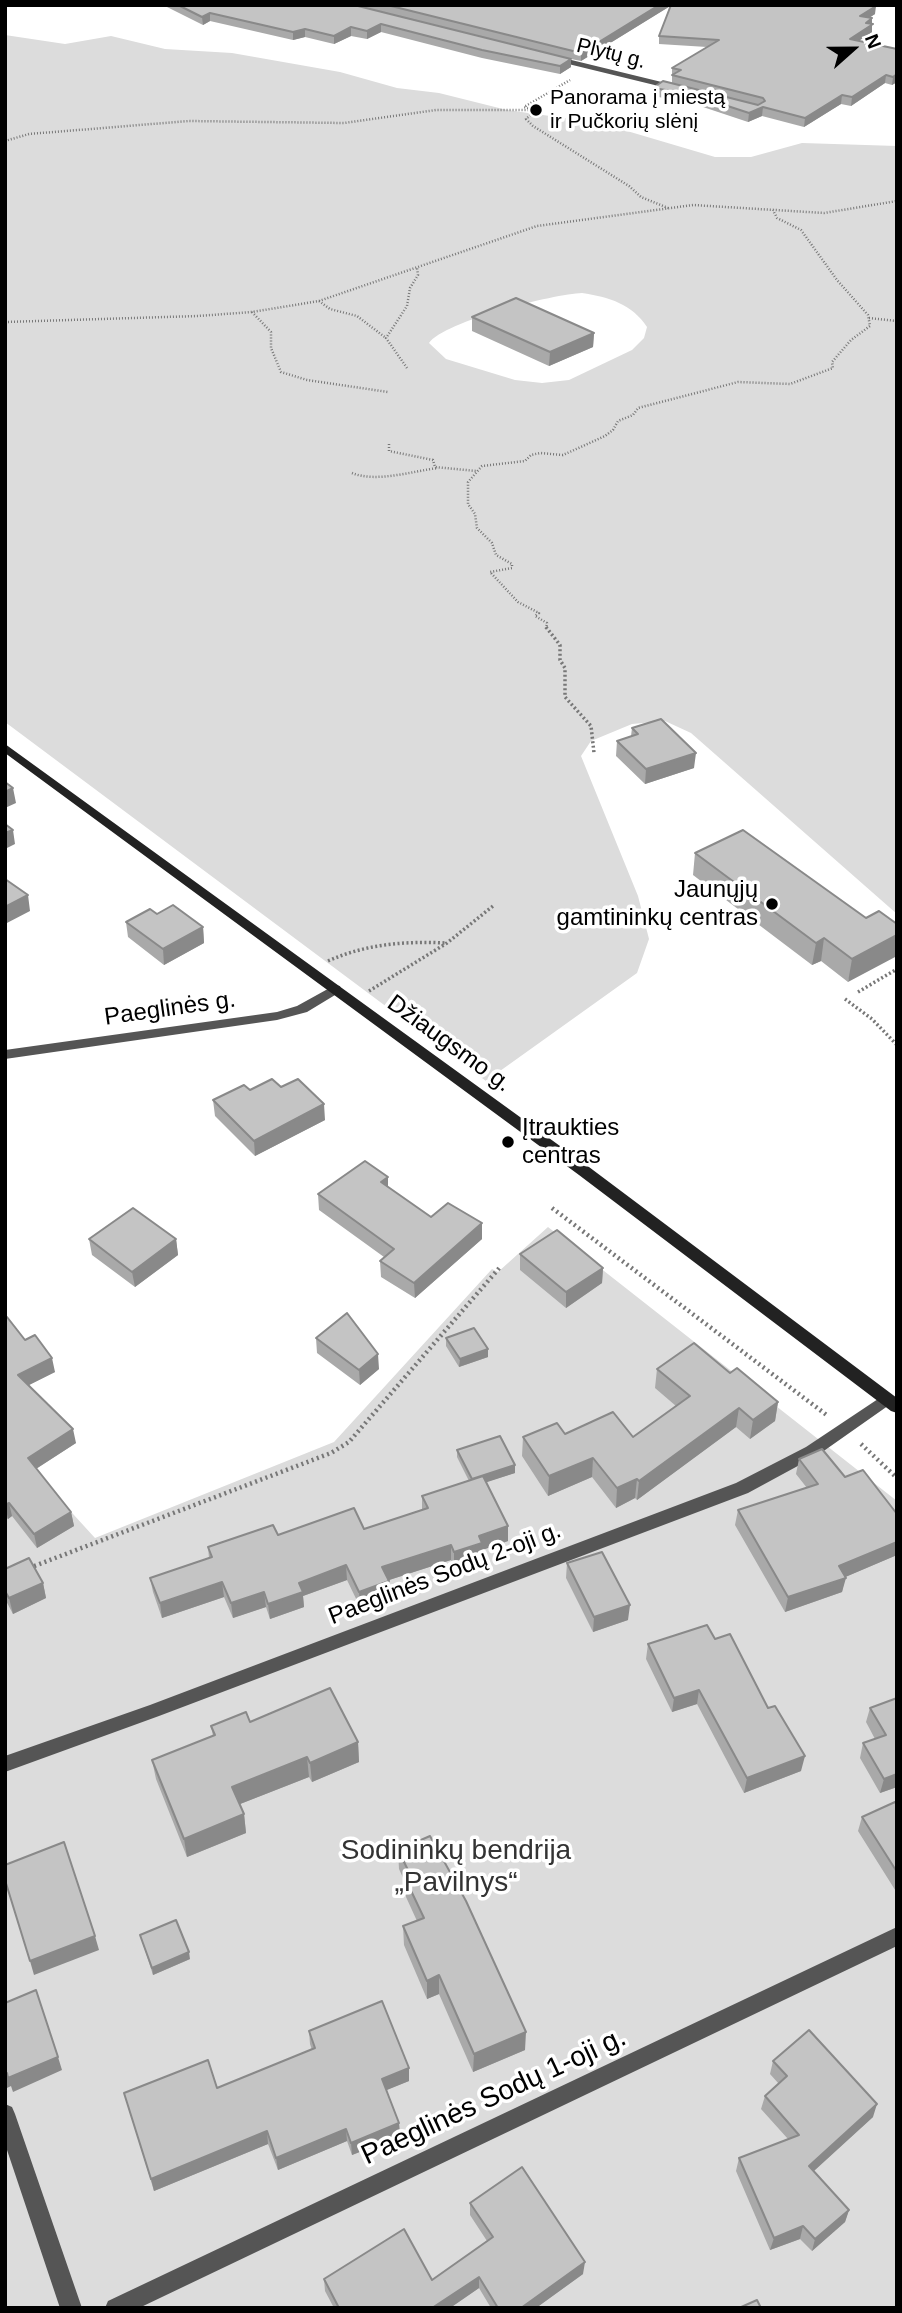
<!DOCTYPE html>
<html>
<head>
<meta charset="utf-8">
<style>
	body { margin:0 }
	#map { position:relative; width:902px; height:2313px; overflow:hidden; background:#fff; font-family:Helvetica,sans-serif }
	canvas { display:block }
	.frame { position:absolute; inset:0; border:7px solid #000; pointer-events:none }
	.north { position:absolute; left:818px; top:14px; width:70px; height:70px; -webkit-text-stroke:5px #fff; paint-order:stroke; rotate:69deg; font-size:19px; font-weight:700; line-height:28px; text-align:center; color:#000 }
	.north::after { content:''; display:block; margin:auto; width:24px; height:32px; background:#000; clip-path:polygon(50% 0,100% 100%,50% 72%,0 100%) }
</style>
</head>
<body>
<div id="map">
<canvas width="902" height="2313"></canvas>
<div class="frame"></div>
<div class="north">N</div>
</div>
<script>
const context = document.querySelector('canvas').getContext('2d');
context.lineJoin = 'round';
function fillPath(path, color) { context.fillStyle = color; context.fill(path, 'evenodd'); }
function stroke(path, color, width, dash) { context.strokeStyle = color; context.lineWidth = width; context.lineCap = dash ? 'butt' : 'round'; context.setLineDash(dash || []); context.stroke(path); }
function label(font, color, halo, rows, align = 'center') {
  context.font = font + ' Helvetica,sans-serif'; context.lineWidth = 7; context.setLineDash([]); context.textBaseline = 'middle'; context.strokeStyle = halo; context.fillStyle = color; for (const [text, x, y, turn = 0] of rows) {
    context.save(); context.translate(x, y); context.rotate((+turn || 0) * Math.PI / 180); context.textAlign = isNaN(turn) ? turn : align; if (halo) context.strokeText(text, 0, 0); context.fillText(text, 0, 0); context.restore();
  }
}
fillPath(new Path2D(`
	M 5,35 L 65,44 L 111,36 L 165,49 L 232,53 L 340,72 L 397,88 L 439,93 L 507,110 L 600,123 L 715,157 L 751,157 L 802,143 L 897,146 L 897,914 L 691,733 L 665,721 L 632,724 L 591,741 L 581,756 L 638,896 L 649,939 L 637,973 L 486,1081 L 5,722 ZM 582,293 C 609,297 632,304 647,327 L 644,338 L 632,350 L 569,380 L 542,383 L 515,380 L 446,359 L 429,343 C 445,321 554,294 582,293 Z
	M 548,1227 L 897,1501 L 897,2308 L 5,2308 L 5,1485 L 31,1468 L 95,1538 L 334,1442 L 492,1269 L 498,1272 Z`), '#dcdcdc');
stroke(new Path2D(`
	M 531,109 L 524,107 L 570,80
	M 535,111 L 526,119 L 533,126 L 629,186 L 641,197 L 668,208
	M 5,141 L 29,134 L 189,121 L 344,123 L 436,110 L 535,110
	M 319,301 L 330,309 L 357,316 L 386,338
	M 252,312 L 271,332 L 271,348 L 281,372 L 307,380 L 388,392
	M 869,318 L 897,321
	M 5,322 L 198,316 L 252,312 L 319,301 L 537,226 L 693,205 L 824,213 L 897,201
	M 407,368 L 386,338 L 407,306 L 410,288 L 418,275 L 417,268
	M 389,444 L 389,451 L 433,460 L 435,467 L 476,471
	M 352,473 C 376,483 413,471 438,468
	M 546,629 L 547,623 L 535,616 L 539,613 L 518,602 L 490,572 L 512,568 L 512,564 L 496,555 L 492,543 L 477,528 L 475,514 L 468,504 L 468,482 L 482,466 L 525,461 L 531,455 L 540,453 L 563,455 L 605,436 L 613,430 L 618,421 L 633,415 L 638,408 L 738,382 L 790,384 L 833,368 L 832,362 L 851,340 L 870,326 L 868,315 L 837,280 L 801,230 L 777,218 L 773,210`), '#777', 2.5, [1, 2]);
stroke(new Path2D(`
	M 546,627 L 560,645 L 560,660 L 565,668 L 565,697 L 591,726 L 594,753
	M 328,961 C 366,944 405,941 446,943
	M 369,991 L 447,943 L 493,906
	M 858,992 L 897,969
	M 845,999 L 872,1019 L 897,1045`), '#777', 3.5, [2, 2.5]);
stroke(new Path2D(`
	M 552,1208 L 828,1416
	M 861,1444 L 897,1478
	M 29,1568 L 331,1453 L 349,1442 L 501,1266`), '#777', 4.5, [2, 3.5]);
fillPath(new Path2D(`
	M 555,56 L 678,86 L 679,88 L 675,90 L 552,60 Z
	M 335,985 L 340,986 L 341,989 L 340,992 L 307,1012 L 277,1020 L 5,1059 L 5,1050 L 277,1012 L 297,1006 Z
	M 887,1393 L 892,1395 L 895,1399 L 892,1403 L 818,1455 L 748,1493 L 159,1716 L 5,1772 L 5,1756 L 150,1705 L 736,1483 L 806,1447 Z
	M 897,1927 L 897,1946 L 139,2308 L 105,2308 L 108,2301 Z
	M 5,2104 L 12,2107 L 15,2114 L 82,2308 L 60,2308 L 5,2144 Z`), '#555');
fillPath(new Path2D(`
	M 5,744 L 589,1167 L 897,1398 L 897,1413 L 891,1411 L 579,1175 L 5,753 Z`), '#222');
fillPath(new Path2D(`
	M 163,5 L 872,5 L 875,14 L 869,18 L 872,24 L 872,32 L 859,41 L 897,49 L 897,82 L 892,85 L 885,83 L 851,106 L 841,104 L 804,127 L 762,116 L 748,122 L 691,103 L 653,96 L 653,88 L 672,84 L 672,68 L 707,47 L 659,44 L 659,36 L 670,6 L 581,61 L 571,59 L 571,67 L 560,74 L 482,58 L 381,32 L 367,39 L 351,36 L 334,44 L 305,37 L 293,40 L 210,21 L 203,25 Z
	M 472,317 L 594,333 L 593,347 L 549,366 L 472,331 Z
	M 632,728 L 694,768 L 645,784 L 616,756 L 617,741 L 631,736 Z
	M 695,853 L 866,918 L 848,982 L 821,961 L 812,965 L 693,875 Z
	M 157,914 L 203,927 L 204,943 L 164,965 L 128,937 L 126,922 Z
	M 250,1090 L 325,1120 L 255,1156 L 215,1116 L 213,1100 Z
	M 388,1187 L 431,1217 L 482,1239 L 415,1298 L 381,1277 L 380,1261 L 384,1257 L 319,1210 L 318,1194 Z
	M 89,1239 L 176,1239 L 178,1255 L 135,1287 L 92,1255 Z
	M 520,1254 L 603,1268 L 602,1283 L 566,1308 L 520,1270 Z
	M 5,1318 L 55,1372 L 29,1385 L 76,1443 L 36,1469 L 71,1512 L 74,1526 L 37,1548 L 12,1516 L 8,1519 L 5,1517 Z
	M 316,1338 L 379,1369 L 360,1385 L 317,1353 Z
	M 446,1338 L 488,1349 L 488,1357 L 459,1367 L 446,1346 Z
	M 657,1369 L 730,1373 L 778,1402 L 775,1421 L 750,1439 L 736,1427 L 637,1500 L 635,1498 L 616,1508 L 592,1477 L 548,1496 L 522,1456 L 523,1437 L 565,1434 L 633,1437 L 676,1406 L 655,1388 Z
	M 457,1450 L 515,1465 L 515,1473 L 486,1482 L 508,1541 L 482,1550 L 482,1558 L 454,1567 L 451,1560 L 389,1580 L 390,1596 L 360,1607 L 347,1580 L 303,1596 L 304,1607 L 270,1619 L 266,1607 L 233,1618 L 224,1597 L 162,1618 L 153,1592 L 150,1578 L 209,1558 L 208,1547 L 278,1535 L 364,1529 L 422,1510 L 422,1496 L 469,1481 L 457,1457 Z
	M 799,1459 L 897,1555 L 845,1577 L 842,1592 L 785,1612 L 735,1525 L 738,1510 L 807,1488 L 796,1474 Z
	M 567,1563 L 628,1620 L 593,1632 L 566,1578 Z
	M 5,1569 L 43,1583 L 46,1598 L 13,1614 L 5,1599 Z
	M 715,1639 L 768,1708 L 801,1771 L 744,1793 L 697,1704 L 672,1712 L 646,1659 L 648,1644 Z
	M 897,1698 L 897,1787 L 880,1793 L 860,1758 L 863,1743 L 875,1739 L 866,1722 L 870,1708 Z
	M 250,1722 L 358,1742 L 359,1762 L 312,1782 L 309,1777 L 240,1804 L 244,1814 L 246,1833 L 187,1857 L 156,1779 L 152,1760 L 213,1736 L 211,1726 Z
	M 897,1805 L 897,1893 L 858,1831 L 862,1817 Z
	M 398,1850 L 525,2050 L 473,2072 L 439,1994 L 427,1999 L 404,1945 L 403,1926 L 417,1921 L 406,1897 L 405,1882 L 399,1869 Z
	M 140,1935 L 190,1959 L 153,1975 Z
	M 309,2031 L 409,2081 L 386,2090 L 399,2123 L 400,2136 L 352,2155 L 347,2141 L 278,2170 L 268,2144 L 154,2191 L 124,2093 L 217,2088 L 312,2050 L 310,2044 Z
	M 773,2061 L 873,2117 L 814,2171 L 849,2210 L 845,2222 L 812,2251 L 800,2239 L 770,2250 L 736,2171 L 739,2158 L 788,2139 L 761,2109 L 765,2096 L 779,2084 L 770,2074 Z
	M 470,2203 L 583,2274 L 536,2308 L 491,2308 L 479,2288 L 450,2308 L 334,2308 L 325,2291 L 324,2279 L 432,2280 L 487,2241 L 470,2215 Z`), '#a9a9a9');
fillPath(new Path2D(`
	M 659,5 L 672,5 L 581,61 L 581,53 Z
	M 876,6 L 875,14 L 859,24 L 860,16 Z
	M 210,13 L 210,21 L 203,25 L 202,17 Z
	M 872,18 L 872,32 L 849,47 L 850,39 L 866,23 Z
	M 381,24 L 381,32 L 367,39 L 367,31 Z
	M 351,27 L 351,36 L 334,44 L 334,36 Z
	M 305,29 L 305,37 L 293,40 L 293,32 Z
	M 571,59 L 571,67 L 560,74 L 560,66 Z
	M 897,74 L 897,82 L 892,85 L 893,77 Z
	M 886,75 L 885,83 L 851,106 L 852,97 Z
	M 842,95 L 841,104 L 804,127 L 805,118 Z
	M 763,107 L 762,116 L 748,122 L 749,113 Z
	M 594,333 L 593,347 L 549,366 L 550,352 Z
	M 696,753 L 694,768 L 645,784 L 646,769 Z
	M 13,788 L 16,803 L 5,808 L 5,792 Z
	M 13,830 L 15,844 L 5,849 L 5,833 Z
	M 28,895 L 30,911 L 5,924 L 5,907 Z
	M 203,927 L 204,943 L 164,965 L 163,949 Z
	M 897,935 L 897,956 L 848,982 L 852,959 Z
	M 824,938 L 821,961 L 812,965 L 816,943 Z
	M 324,1104 L 325,1120 L 255,1156 L 254,1141 Z
	M 388,1177 L 388,1192 L 381,1182 Z
	M 482,1223 L 482,1239 L 415,1298 L 414,1283 Z
	M 176,1239 L 178,1255 L 135,1287 L 132,1272 Z
	M 603,1268 L 602,1283 L 566,1308 L 566,1292 Z
	M 488,1349 L 488,1357 L 459,1367 L 460,1359 Z
	M 378,1354 L 379,1369 L 360,1385 L 359,1370 Z
	M 52,1358 L 55,1372 L 21,1389 L 18,1375 Z
	M 778,1402 L 775,1421 L 750,1439 L 753,1420 Z
	M 739,1408 L 736,1427 L 637,1500 L 639,1481 Z
	M 73,1429 L 76,1443 L 31,1472 L 28,1458 Z
	M 593,1458 L 592,1477 L 548,1496 L 549,1476 Z
	M 515,1465 L 515,1473 L 472,1487 L 472,1479 Z
	M 637,1479 L 635,1498 L 616,1508 L 617,1488 Z
	M 9,1503 L 12,1516 L 8,1519 L 5,1505 Z
	M 71,1512 L 74,1526 L 37,1548 L 34,1534 Z
	M 508,1526 L 508,1541 L 482,1550 L 482,1558 L 454,1567 L 454,1552 L 479,1536 Z
	M 897,1542 L 897,1555 L 836,1581 L 839,1566 Z
	M 451,1545 L 451,1560 L 383,1582 L 382,1567 Z
	M 346,1565 L 347,1580 L 303,1596 L 304,1607 L 270,1619 L 268,1604 L 299,1583 Z
	M 846,1578 L 842,1592 L 785,1612 L 788,1597 Z
	M 389,1581 L 390,1596 L 360,1607 L 359,1592 Z
	M 222,1582 L 224,1597 L 162,1618 L 160,1603 Z
	M 43,1583 L 46,1598 L 13,1614 L 9,1598 Z
	M 264,1592 L 266,1607 L 233,1618 L 231,1603 Z
	M 630,1605 L 628,1620 L 593,1632 L 594,1617 Z
	M 699,1690 L 697,1704 L 672,1712 L 674,1698 Z
	M 358,1742 L 359,1762 L 312,1782 L 310,1763 Z
	M 805,1756 L 801,1771 L 744,1793 L 747,1778 Z
	M 307,1757 L 309,1777 L 235,1806 L 232,1787 Z
	M 897,1774 L 897,1787 L 880,1793 L 884,1779 Z
	M 244,1814 L 246,1833 L 187,1857 L 184,1839 Z
	M 95,1936 L 99,1950 L 34,1975 L 30,1961 Z
	M 189,1952 L 190,1959 L 153,1975 L 152,1968 Z
	M 439,1975 L 439,1994 L 427,1999 L 427,1981 Z
	M 526,2032 L 525,2050 L 473,2072 L 474,2054 Z
	M 58,2057 L 62,2070 L 13,2092 L 11,2086 L 5,2089 L 5,2074 Z
	M 409,2068 L 409,2081 L 382,2092 L 382,2079 Z
	M 877,2104 L 873,2117 L 805,2179 L 809,2166 Z
	M 399,2123 L 400,2136 L 352,2155 L 351,2143 Z
	M 346,2129 L 347,2141 L 278,2170 L 276,2158 Z
	M 267,2131 L 268,2144 L 154,2191 L 151,2179 Z
	M 849,2210 L 845,2222 L 812,2251 L 815,2239 Z
	M 803,2226 L 800,2239 L 770,2250 L 774,2238 Z
	M 585,2262 L 583,2274 L 536,2308 L 521,2308 Z
	M 479,2277 L 479,2288 L 450,2308 L 432,2308 Z`), '#898989');
const building = new Path2D(`
	M 178,5 L 354,5 L 571,59 L 560,66 L 482,50 L 381,24 L 367,31 L 351,27 L 334,36 L 305,29 L 293,32 L 210,13 L 202,17 Z
	M 387,5 L 659,5 L 581,53 Z
	M 671,5 L 876,6 L 860,16 L 872,18 L 866,23 L 873,24 L 850,39 L 897,49 L 897,74 L 893,77 L 886,75 L 852,97 L 842,95 L 805,118 L 763,107 L 749,113 L 691,94 L 653,88 L 663,81 L 758,105 L 765,101 L 763,98 L 672,75 L 681,70 L 672,68 L 719,40 L 659,36 Z
	M 516,298 L 594,333 L 550,352 L 472,317 Z
	M 661,719 L 696,753 L 646,769 L 617,741 L 638,734 L 632,728 Z
	M 5,782 L 13,788 L 5,792 Z
	M 5,824 L 13,830 L 5,833 Z
	M 743,830 L 866,918 L 879,911 L 897,924 L 897,935 L 852,959 L 824,938 L 816,943 L 695,853 Z
	M 5,879 L 28,895 L 5,907 Z
	M 173,905 L 203,927 L 163,949 L 126,922 L 150,909 L 157,914 Z
	M 272,1079 L 281,1087 L 298,1079 L 324,1104 L 254,1141 L 213,1100 L 244,1085 L 250,1090 Z
	M 365,1161 L 388,1177 L 381,1182 L 431,1217 L 448,1203 L 482,1223 L 414,1283 L 380,1261 L 394,1249 L 318,1194 Z
	M 133,1208 L 176,1239 L 132,1272 L 89,1239 Z
	M 557,1230 L 603,1268 L 566,1292 L 520,1254 Z
	M 347,1313 L 378,1354 L 359,1370 L 316,1338 Z
	M 7,1317 L 25,1340 L 35,1335 L 52,1358 L 18,1375 L 73,1429 L 28,1458 L 71,1512 L 34,1534 L 9,1503 L 5,1505 L 5,1318 Z
	M 474,1328 L 488,1349 L 460,1359 L 446,1338 Z
	M 694,1343 L 730,1373 L 737,1368 L 778,1402 L 753,1420 L 739,1408 L 639,1481 L 637,1479 L 617,1488 L 593,1458 L 549,1476 L 523,1437 L 557,1423 L 565,1434 L 613,1412 L 633,1437 L 690,1396 L 657,1369 Z
	M 500,1436 L 515,1465 L 472,1479 L 457,1450 Z
	M 822,1449 L 845,1477 L 863,1470 L 897,1514 L 897,1542 L 839,1566 L 846,1578 L 788,1597 L 738,1510 L 818,1484 L 799,1459 Z
	M 483,1476 L 508,1526 L 479,1536 L 482,1543 L 454,1552 L 451,1545 L 382,1567 L 389,1581 L 359,1592 L 346,1565 L 299,1583 L 303,1592 L 268,1604 L 264,1592 L 231,1603 L 222,1582 L 160,1603 L 150,1578 L 212,1557 L 208,1547 L 273,1525 L 278,1535 L 354,1508 L 364,1529 L 428,1508 L 422,1496 Z
	M 602,1552 L 630,1605 L 594,1617 L 567,1563 Z
	M 29,1558 L 43,1583 L 9,1598 L 5,1591 L 5,1569 Z
	M 707,1625 L 715,1639 L 730,1634 L 768,1708 L 775,1706 L 805,1756 L 747,1778 L 699,1690 L 674,1698 L 648,1644 Z
	M 330,1688 L 358,1742 L 310,1763 L 307,1757 L 232,1787 L 244,1814 L 184,1839 L 152,1760 L 215,1735 L 211,1726 L 246,1712 L 250,1722 Z
	M 897,1698 L 897,1774 L 884,1779 L 863,1743 L 886,1735 L 870,1708 Z
	M 895,1802 L 897,1805 L 897,1872 L 862,1817 Z
	M 430,1836 L 466,1901 L 526,2032 L 474,2054 L 439,1975 L 427,1981 L 403,1926 L 424,1918 L 405,1878 L 411,1876 L 398,1850 Z
	M 64,1842 L 95,1936 L 30,1961 L 5,1880 L 5,1865 Z
	M 176,1920 L 189,1952 L 152,1968 L 140,1935 Z
	M 36,1990 L 58,2057 L 8,2078 L 7,2073 L 5,2074 L 5,2003 Z
	M 382,2001 L 409,2068 L 382,2079 L 399,2123 L 351,2143 L 346,2129 L 276,2158 L 267,2131 L 151,2179 L 124,2093 L 208,2060 L 217,2088 L 315,2048 L 309,2031 Z
	M 809,2030 L 877,2104 L 809,2166 L 849,2210 L 815,2239 L 803,2226 L 774,2238 L 739,2158 L 799,2135 L 765,2096 L 787,2076 L 773,2061 Z
	M 522,2167 L 585,2262 L 521,2308 L 498,2308 L 479,2277 L 432,2308 L 339,2308 L 324,2279 L 404,2229 L 432,2280 L 493,2237 L 470,2203 Z
	M 757,2300 L 761,2308 L 739,2308 Z`);
fillPath(building, '#c4c4c4');
stroke(building, '#898989', 2);
for (const [x, y, r, color] of [
	[536,110,7,"#000"],
	[772,904,7,"#000"],
	[508,1142,7,"#000"]
]) { const dot = new Path2D(); dot.arc(x, y, r, 0, 2 * Math.PI); context.fillStyle = color; context.fill(dot); stroke(dot, '#fff', 2.5); }
label('21px', '#000', '#fff', [
	["Plytų g.",611,54,14]
]);
label('21px', '#000', '#fff', [
	["Panorama į miestą",550,98],
	["ir Pučkorių slėnį",550,122]
], 'left');
label('24px', '#000', '#fff', [
	["Jaunųjų",758,890],
	["gamtininkų centras",758,918],
	["Įtraukties",522,1128,"left"],
	["centras",522,1156,"left"]
], 'right');
label('24px', '#000', '#fff', [
	["Paeglinės g.",170,1009,-8],
	["Džiaugsmo g.",449,1044,36],
	["Paeglinės Sodų 2-oji g.",445,1574,-21]
]);
label('28px', '#333', '#fff', [
	["Sodininkų bendrija",456,1851],
	["„Pavilnys“",456,1883]
]);
label('28px', '#000', '#fff', [
	["Paeglinės Sodų 1-oji g.",494,2097,-25]
]);
</script>
</body>
</html>
